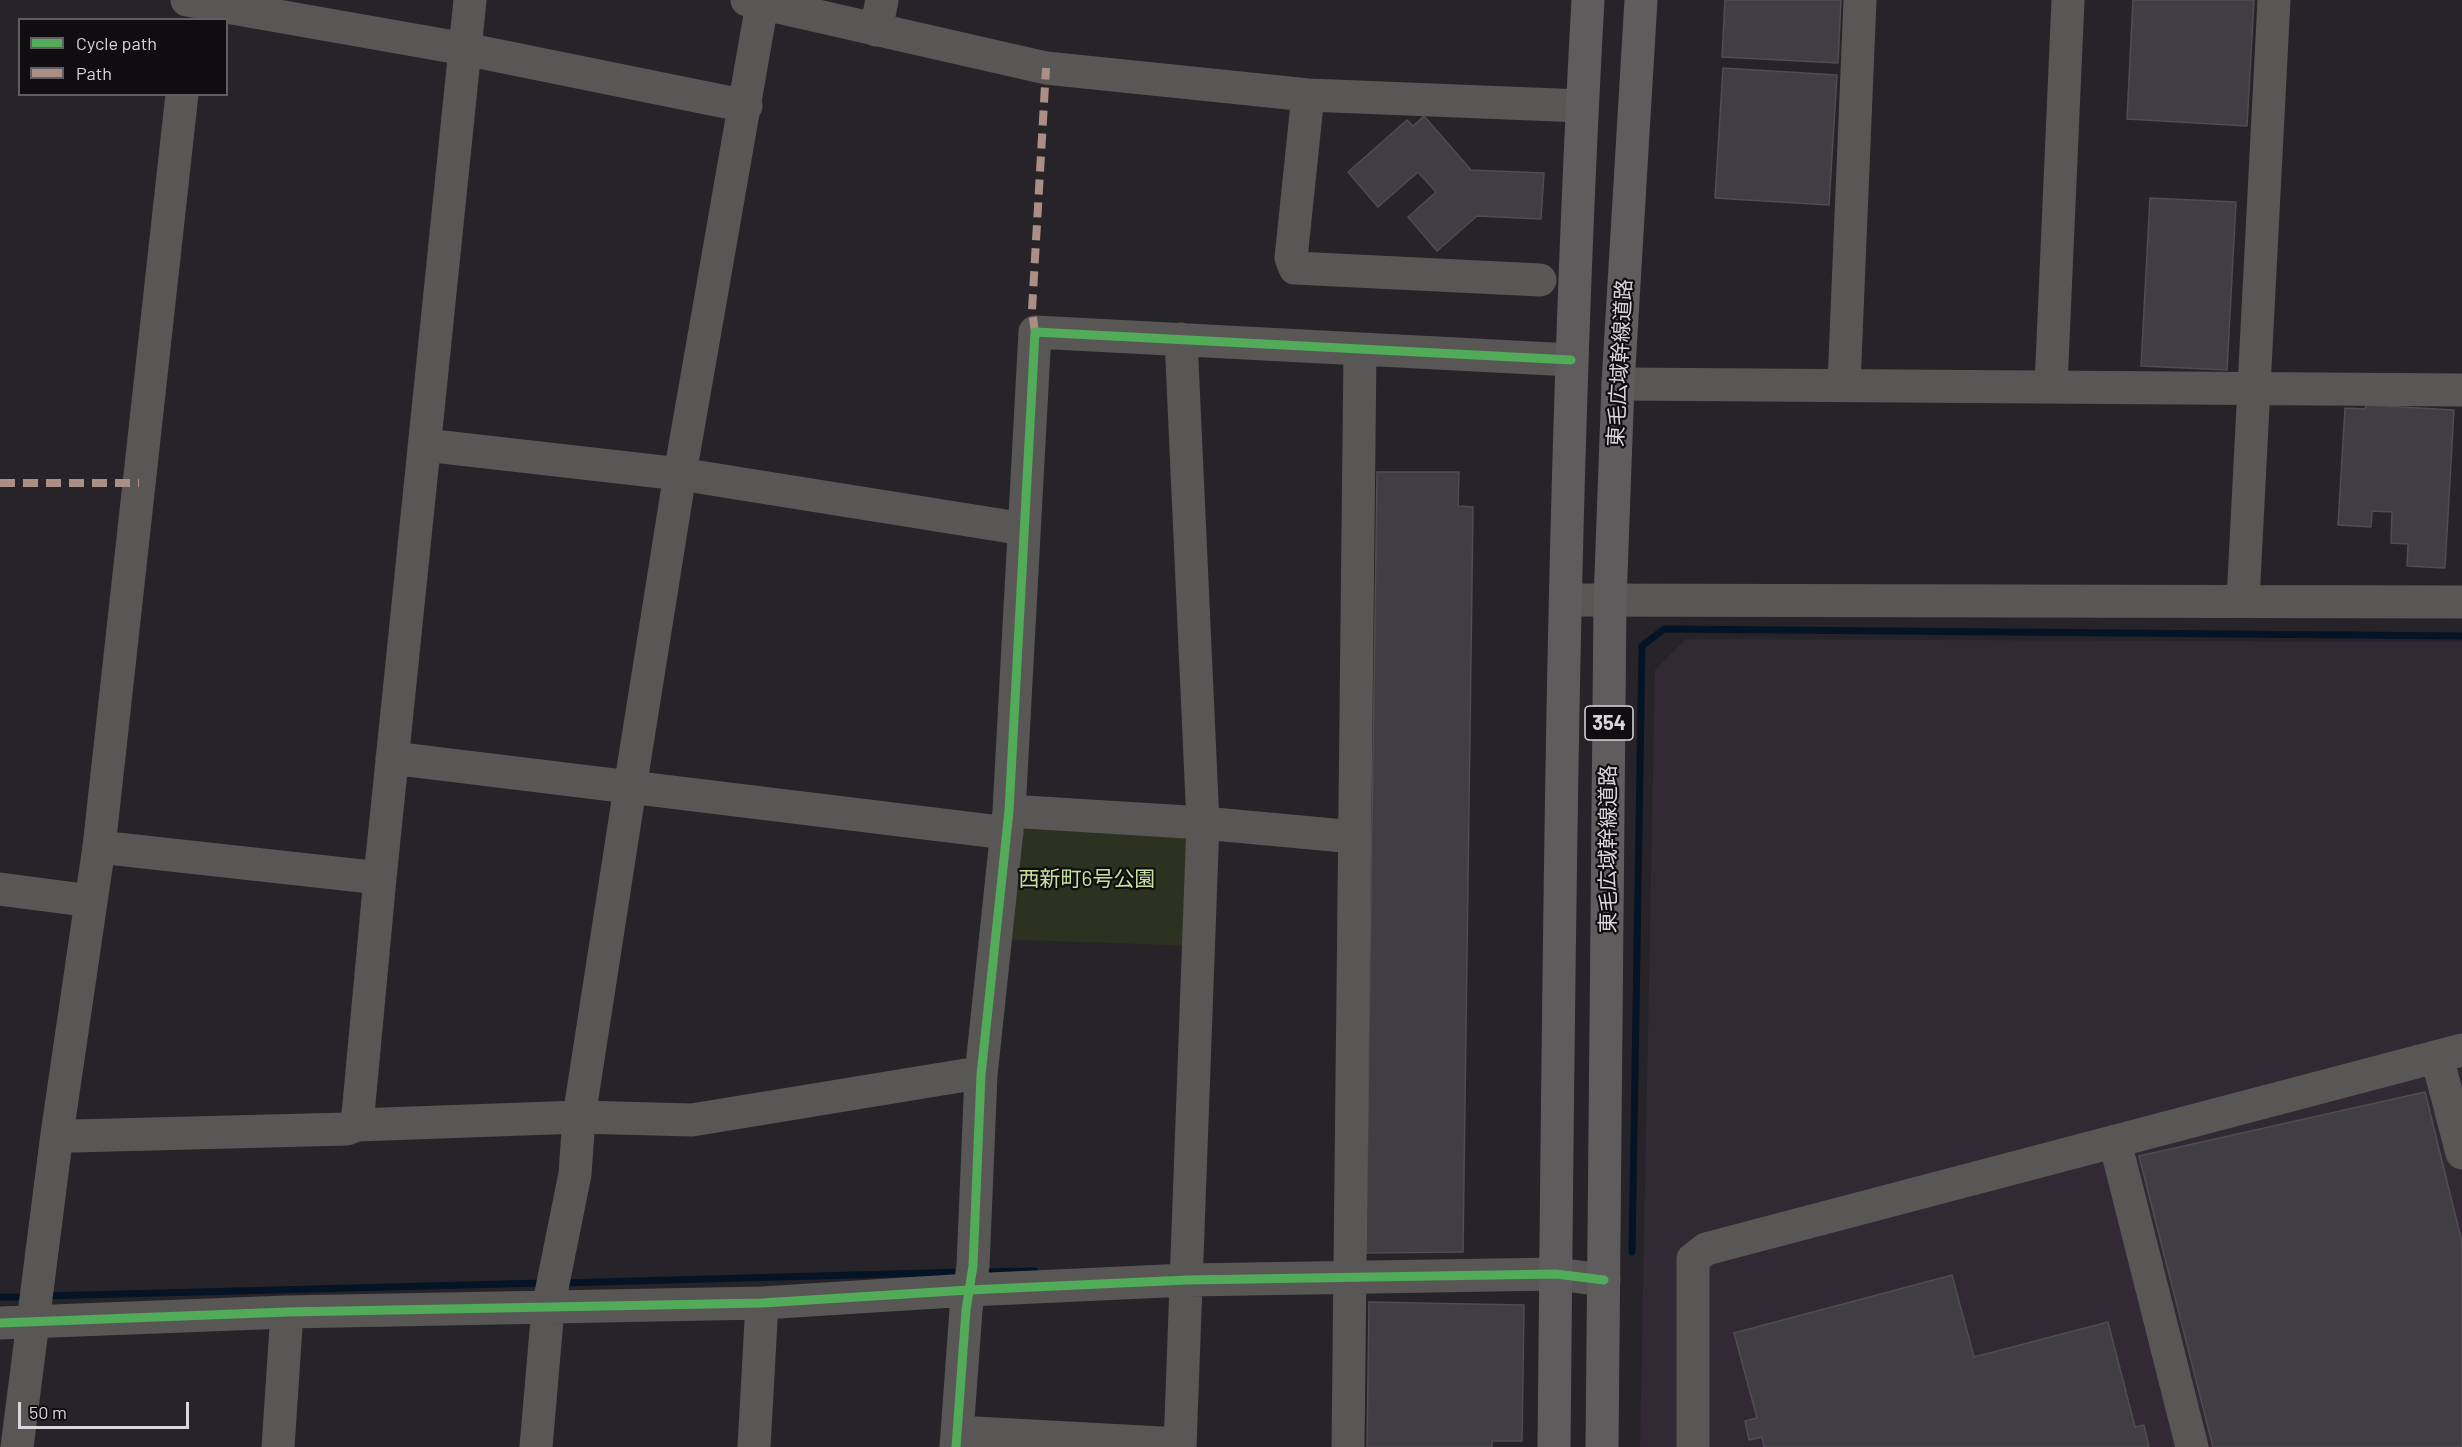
<!DOCTYPE html>
<html>
<head>
<meta charset="utf-8">
<style>
	body { margin:0 }
	#map { position:relative; width:2462px; height:1447px; overflow:hidden; background:#272429; font-family:Barlow,sans-serif }
	canvas { display:block }
	.legend { position:absolute; left:18px; top:18px; width:210px; height:78px; box-sizing:border-box; background:#0f0d10; border:2px solid #605e62; margin:0; padding:8px 10px; list-style:none; font-size:18px; color:#dad7dc }
	.legend li { display:flex; align-items:center; gap:12px; height:30px }
	.legend b { width:30px; border:2px solid #605e62 }
	.scale { position:absolute; left:18px; top:1402px; width:171px; height:27px; box-sizing:border-box; border:3px solid #dad7dc; border-top:0; padding-left:8px; font-size:18px; line-height:21px; white-space:nowrap; color:#dad7dc; -webkit-text-stroke:4px #0f0d10; paint-order:stroke }
</style>
</head>
<body>
<div id="map">
<canvas width="2462" height="1447"></canvas>
<ul class="legend">
<li><b style="height:8px;background:#51ab58"></b>Cycle path</li>
<li><b style="height:8px;background:#ac8f84"></b>Path</li>
</ul>
<div class="scale">50 m</div>
</div>
<script>
const context = document.querySelector('canvas').getContext('2d');
context.lineJoin = 'round';
function fillPath(path, color) { context.fillStyle = color; context.fill(path, 'evenodd'); }
function stroke(path, color, width, dash) { context.strokeStyle = color; context.lineWidth = width; context.lineCap = dash ? 'butt' : 'round'; context.setLineDash(dash || []); context.stroke(path); }
function label(font, color, halo, rows, align = 'center') {
  context.font = font + ' Barlow,"Noto Sans JP",sans-serif'; context.lineWidth = 4.5; context.setLineDash([]); context.textBaseline = 'middle'; context.strokeStyle = halo; context.fillStyle = color; for (const [text, x, y, turn = 0] of rows) {
    context.save(); context.translate(x, y); context.rotate((+turn || 0) * Math.PI / 180); context.textAlign = isNaN(turn) ? turn : align; if (halo) context.strokeText(text, 0, 0); context.fillText(text, 0, 0); context.restore();
  }
}
fillPath(new Path2D(`
	M 1686,639 L 2462,642 L 2462,1447 L 1640,1447 L 1655,670 Z`), '#312934');
fillPath(new Path2D(`
	M 1009,811 L 1203,823 L 1199,946 L 995,939 Z`), '#2c321f');
stroke(new Path2D(`
	M 1632,1252 L 1642,646 L 1664,629 L 2462,636
	M 980,1272 L 1035,1271
	M 563,1283 L 963,1272
	M 44,1296 L 543,1283
	M 0,1297 L 27,1297`), '#041425', 7);
const building = new Path2D(`
	M 1725,0 L 1841,0 L 1838,63 L 1722,57 Z
	M 2133,0 L 2254,0 L 2247,126 L 2127,119 Z
	M 1723,68 L 1837,75 L 1829,205 L 1715,198 Z
	M 1424,116 L 1471,170 L 1544,173 L 1541,219 L 1477,216 L 1437,251 L 1408,217 L 1436,192 L 1418,172 L 1378,207 L 1348,172 L 1407,120 L 1413,126 Z
	M 2150,198 L 2236,202 L 2227,370 L 2141,366 Z
	M 2366,405 L 2454,410 L 2445,568 L 2407,566 L 2408,544 L 2391,543 L 2392,512 L 2372,511 L 2371,527 L 2338,525 L 2345,408 L 2365,409 Z
	M 1377,472 L 1459,472 L 1458,506 L 1473,507 L 1463,1252 L 1366,1253 Z
	M 2425,1092 L 2462,1242 L 2462,1447 L 2213,1447 L 2139,1156 Z
	M 1952,1275 L 1974,1357 L 2108,1322 L 2135,1427 L 2144,1425 L 2149,1447 L 1764,1447 L 1762,1437 L 1749,1440 L 1745,1421 L 1757,1418 L 1734,1333 Z
	M 1369,1302 L 1524,1305 L 1522,1441 L 1492,1441 L 1492,1447 L 1367,1447 Z`);
fillPath(building, '#403e42');
stroke(building, '#4e4d50', 1.5);
stroke(new Path2D(`
	M 187,0 L 465,49 L 746,106
	M 470,0 L 380,878 L 357,1125 L 579,1117 L 692,1120 L 966,1075 L 981,1075
	M 747,0 L 1046,68 L 1308,95 L 1582,106
	M 876,30 L 882,0
	M 1308,95 L 1291,258 L 1295,268 L 1540,280
	M 1618,384 L 2462,390
	M 1844,384 L 1860,0
	M 2051,386 L 2068,0
	M 425,445 L 680,474 L 1024,529
	M 1566,600 L 2462,602
	M 2243,600 L 2274,0
	M 392,758 L 1007,833
	M 1009,811 L 1203,823 L 1355,837
	M 99,847 L 380,878
	M 0,889 L 91,901
	M 2437,1057 L 2462,1153
	M 57,1134 L 74,1136 L 347,1129 L 357,1125
	M 2115,1142 L 2192,1447
	M 0,1323 L 287,1312 L 762,1303 L 969,1290 L 1187,1280 L 1556,1274 L 1604,1280
	M 957,1432 L 1180,1444
	M 17,1447 L 57,1134 L 99,847 L 182,94
	M 278,1447 L 287,1312
	M 536,1447 L 548,1308 L 575,1174 L 579,1117 L 630,788 L 680,474 L 762,4
	M 754,1447 L 762,1303
	M 956,1447 L 966,1310 L 973,1266 L 981,1075 L 1009,811 L 1035,332 L 1571,360
	M 1180,1447 L 1203,823 L 1181,339
	M 1348,1447 L 1360,349
	M 1693,1447 L 1693,1259 L 1706,1249 L 2462,1050`), '#585756', 33);
stroke(new Path2D(`
	M 1554,1447 C 1559,965 1561,482 1588,0
	M 1602,1447 L 1610,602 L 1618,384 L 1641,0`), '#5e5c5d', 33);
stroke(new Path2D(`
	M 1035,332 L 1032,310 L 1046,68
	M 0,483 L 139,483`), '#ac8f84', 8, [15, 8]);
stroke(new Path2D(`
	M 0,1323 L 287,1312 L 762,1303 L 969,1290 L 1187,1280 L 1556,1274 L 1604,1280
	M 956,1447 L 966,1310 L 973,1266 L 981,1075 L 1009,811 L 1035,332 L 1571,360`), '#51ab58', 9);
for (const [x, y, w] of [
	[1609,723,48]
]) { const box = new Path2D(); box.roundRect(x - w / 2, y - 17, w, 34, 4.5); context.fillStyle = '#0f0d10'; context.fill(box); stroke(box, '#dad7dc', 1.5); }
label('bold 20px', '#dad7dc', null, [
	["354",1609,723]
]);
label('21px', '#dad7dc', '#0f0d10', [
	["東毛広域幹線道路",1620,363,-87],
	["東毛広域幹線道路",1608,849,-90]
]);
label('21px', '#c9e09d', '#0f0d10', [
	["西新町6号公園",1087,879]
]);
</script>
</body>
</html>
